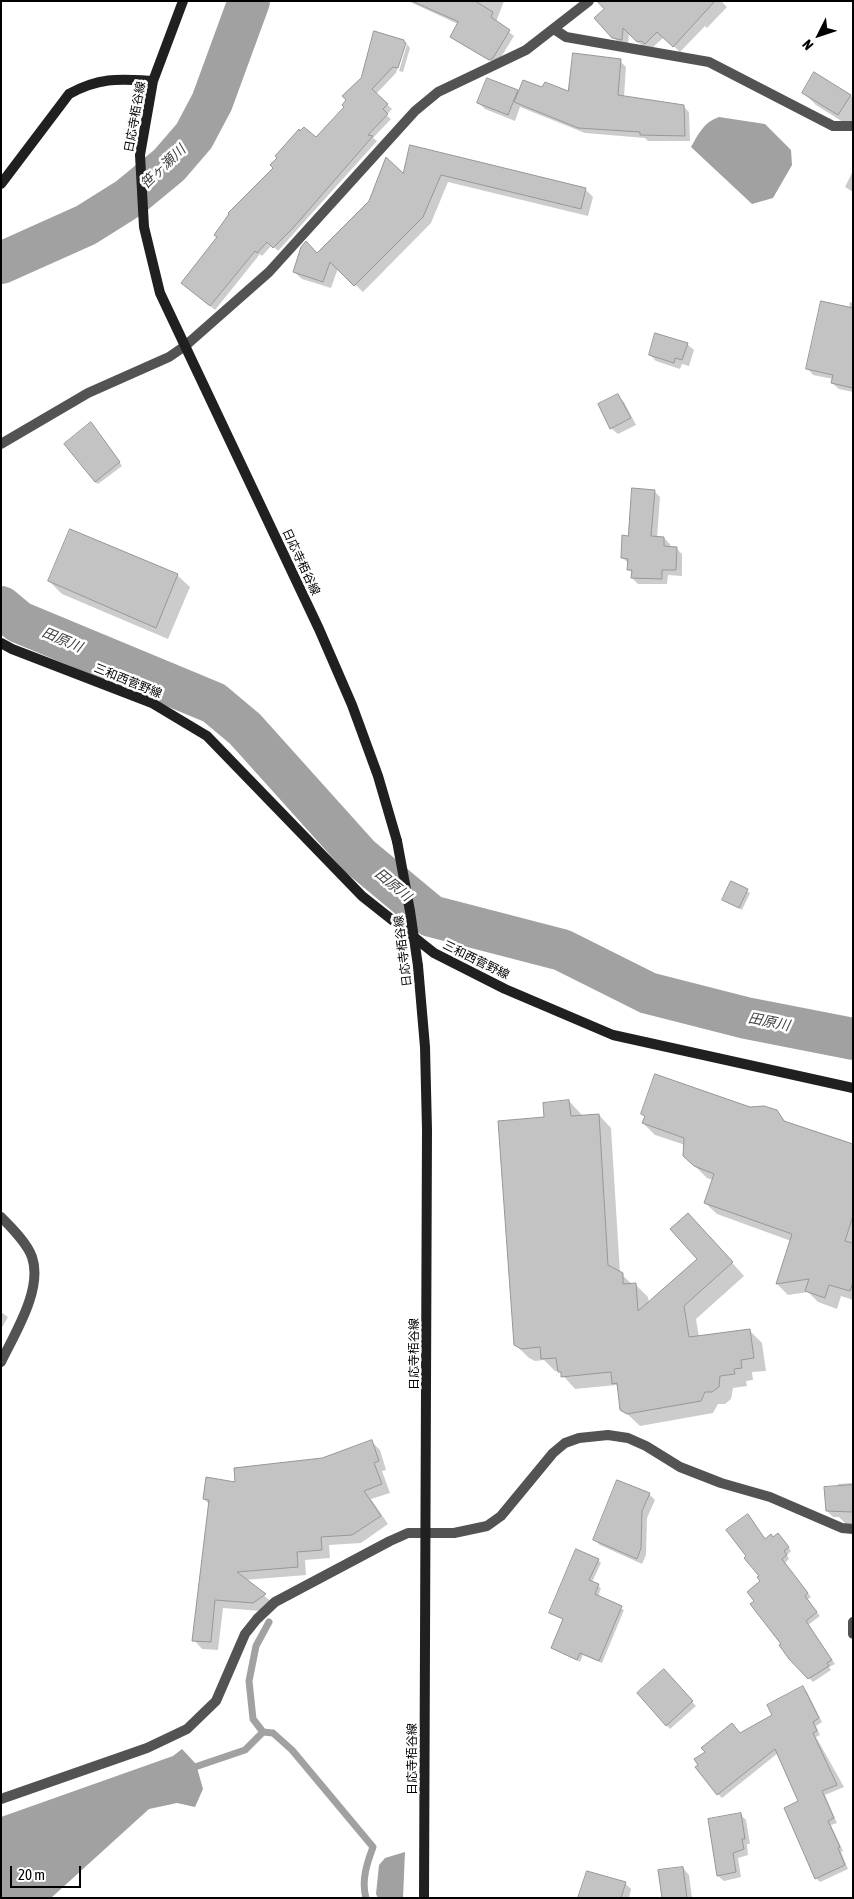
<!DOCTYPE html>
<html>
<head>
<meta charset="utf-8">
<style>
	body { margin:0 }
	#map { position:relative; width:854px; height:1899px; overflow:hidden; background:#fff; font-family:"Asap Condensed",sans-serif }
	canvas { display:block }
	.frame { position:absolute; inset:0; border:2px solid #000; pointer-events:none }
	.north { position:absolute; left:794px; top:10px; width:50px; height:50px; -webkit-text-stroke:4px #fff; paint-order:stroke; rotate:229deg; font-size:14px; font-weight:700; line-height:20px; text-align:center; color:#000 }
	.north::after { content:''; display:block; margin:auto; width:18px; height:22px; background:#000; clip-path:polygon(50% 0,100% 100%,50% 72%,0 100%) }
	.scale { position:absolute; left:10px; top:1866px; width:71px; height:22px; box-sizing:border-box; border:2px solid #000; border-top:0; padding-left:6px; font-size:15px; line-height:18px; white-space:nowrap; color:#000; -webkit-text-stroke:4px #fff; paint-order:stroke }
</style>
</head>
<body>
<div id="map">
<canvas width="854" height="1899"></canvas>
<div class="frame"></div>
<div class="north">N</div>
<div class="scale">20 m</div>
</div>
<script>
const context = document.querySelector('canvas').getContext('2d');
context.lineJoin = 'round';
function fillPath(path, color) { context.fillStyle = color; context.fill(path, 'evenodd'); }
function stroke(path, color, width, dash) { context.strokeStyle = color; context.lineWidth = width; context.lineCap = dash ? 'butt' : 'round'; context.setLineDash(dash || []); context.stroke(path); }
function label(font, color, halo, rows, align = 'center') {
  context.font = font + ' "Asap Condensed","Noto Sans JP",sans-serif'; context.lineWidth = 5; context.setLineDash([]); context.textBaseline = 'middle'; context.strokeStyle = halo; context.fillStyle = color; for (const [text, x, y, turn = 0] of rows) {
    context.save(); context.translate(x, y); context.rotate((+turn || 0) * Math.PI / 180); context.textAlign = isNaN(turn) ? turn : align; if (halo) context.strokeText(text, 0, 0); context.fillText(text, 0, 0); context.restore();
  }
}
fillPath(new Path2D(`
	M 719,117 L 765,124 L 791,150 L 792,165 L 773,198 L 752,204 L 691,147 C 699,133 704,122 719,117 Z
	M 182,1749 L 196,1764 L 203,1789 L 195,1807 L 177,1803 L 149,1809 L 51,1898 L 1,1898 L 1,1817 L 173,1756 Z
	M 405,1852 L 403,1898 L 378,1898 L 376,1894 L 379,1865 L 385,1858 Z`), '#a1a1a1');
fillPath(new Path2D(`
	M 408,1 L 504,1 L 496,22 L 514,36 L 498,62 L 492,62 L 456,41 L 451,36 L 458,24 Z
	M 613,1 L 721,1 L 727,7 L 707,28 L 705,26 L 680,52 L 664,37 L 651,49 L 644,48 L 629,33 L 628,45 L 620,44 L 595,18 Z
	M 403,41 L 405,43 L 396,73 L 376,94 L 392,109 L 386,115 L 391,119 L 373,138 L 377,141 L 278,251 L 272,245 L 262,256 L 260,254 L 215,310 L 187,287 Z
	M 407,44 L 410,48 L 403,72 L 399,71 Z
	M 620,61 L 626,67 L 624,97 L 683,106 L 689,112 L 690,141 L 648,141 L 645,138 L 585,133 L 520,107 L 515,121 L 485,109 L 479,103 L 517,91 L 519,93 L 543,89 L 569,92 Z
	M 803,92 L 850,95 L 853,98 L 853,124 L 851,127 L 816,105 Z
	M 411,147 L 585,189 L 593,197 L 588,216 L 448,182 L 431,223 L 363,292 L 338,268 L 331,288 L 302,279 L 294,272 L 317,254 L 370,202 L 404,176 Z
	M 853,171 L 853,192 L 845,187 Z
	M 850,302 L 853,303 L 853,392 L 839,389 L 832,383 L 833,379 L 813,375 L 807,368 L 849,309 Z
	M 687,344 L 694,350 L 689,366 L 682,364 L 680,369 L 656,361 L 650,355 Z
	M 618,396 L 624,402 L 636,425 L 618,434 L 611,428 Z
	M 94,427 L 122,466 L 98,484 L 95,482 Z
	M 654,491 L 660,497 L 657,538 L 664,538 L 670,544 L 670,548 L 676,548 L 682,554 L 682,576 L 668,575 L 667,584 L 638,584 L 632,578 L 633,574 L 629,570 L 628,563 L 622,557 L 630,537 Z
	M 177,575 L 190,587 L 168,639 L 62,594 L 49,581 Z
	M 732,882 L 750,893 L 742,910 L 723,900 Z
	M 569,1101 L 581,1114 L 582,1116 L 599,1115 L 611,1128 L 620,1273 L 633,1285 L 636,1285 L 648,1297 L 649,1303 L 698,1259 L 700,1227 L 744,1276 L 696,1319 L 699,1337 L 750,1331 L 762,1343 L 766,1371 L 752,1372 L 753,1380 L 746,1381 L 747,1386 L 733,1388 L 731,1399 L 725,1404 L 718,1404 L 713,1413 L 640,1426 L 622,1409 L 619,1389 L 616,1385 L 575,1389 L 559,1371 L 555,1371 L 544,1360 L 535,1361 L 529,1358 L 516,1345 L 545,1118 Z
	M 749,1109 L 776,1111 L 787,1123 L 853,1146 L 853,1300 L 841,1296 L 837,1309 L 818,1302 L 808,1292 L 788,1295 L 777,1284 L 791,1241 L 717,1214 L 705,1203 L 713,1180 L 707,1178 L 684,1155 L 685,1145 L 655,1135 L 643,1123 L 646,1117 L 642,1114 Z
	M 1,1312 L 8,1317 L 1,1329 Z
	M 372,1442 L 380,1450 L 386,1470 L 382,1471 L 390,1493 L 371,1499 L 388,1524 L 361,1543 L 329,1545 L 330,1558 L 305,1560 L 306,1575 L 245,1580 L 273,1603 L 261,1611 L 223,1608 L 218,1650 L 202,1649 L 194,1640 L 209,1504 L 204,1499 L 236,1483 L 322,1460 Z
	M 853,1483 L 853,1524 L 846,1524 L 839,1517 L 833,1517 L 827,1511 L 839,1487 L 838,1484 Z
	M 649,1494 L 655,1500 L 647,1518 L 646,1555 L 642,1564 L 600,1545 L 595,1540 Z
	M 751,1519 L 766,1540 L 782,1538 L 791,1551 L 787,1555 L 789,1559 L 785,1563 L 811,1597 L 807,1600 L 820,1616 L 808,1625 L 835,1664 L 829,1667 L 831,1670 L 813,1682 L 790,1658 L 756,1601 L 762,1582 Z
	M 598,1560 L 601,1563 L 592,1582 L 601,1588 L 598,1597 L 624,1610 L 602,1663 L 583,1655 L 580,1662 L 552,1648 L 564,1620 L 550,1613 Z
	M 664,1671 L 696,1706 L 670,1729 L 639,1693 Z
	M 803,1688 L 807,1692 L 822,1722 L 816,1726 L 820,1735 L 816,1737 L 844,1787 L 825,1795 L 837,1823 L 831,1825 L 843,1851 L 841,1852 L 848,1869 L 820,1882 L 816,1878 L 800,1802 L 778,1753 L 722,1798 L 718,1794 L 740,1734 L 774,1716 Z
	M 740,1814 L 746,1820 L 750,1844 L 747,1844 L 748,1855 L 738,1858 L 741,1877 L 724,1881 L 718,1876 Z
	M 683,1868 L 689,1875 L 692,1898 L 663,1898 Z
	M 625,1883 L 631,1889 L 629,1898 L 582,1898 Z`), '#0003');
stroke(new Path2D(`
	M 269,1622 L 256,1646 L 249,1681 L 253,1719 L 263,1732 L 273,1733 L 292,1750 L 373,1847 C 367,1863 361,1881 366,1898
	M 189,1769 L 245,1750 L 263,1732`), '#a1a1a1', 7);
stroke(new Path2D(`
	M 1,263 L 86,225 L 129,198 L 169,165 L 194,136 L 212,102 L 249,1
	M 1,607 L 19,622 L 214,703 L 245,729 L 360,857 L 431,916 L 562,950 L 648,993 L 746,1018 L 853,1039`), '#a1a1a1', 42);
const building = new Path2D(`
	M 412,1 L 475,1 L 493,12 L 491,17 L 510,30 L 493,58 L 489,60 L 450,37 L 458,22 Z
	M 597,1 L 715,1 L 673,47 L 657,32 L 645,44 L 641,41 L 637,42 L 623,28 L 622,40 L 612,38 L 594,18 L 604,9 Z
	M 374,31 L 404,40 L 404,42 L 406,43 L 398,68 L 393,67 L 372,89 L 388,104 L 383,109 L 388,114 L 368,135 L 373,136 L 293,228 L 273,248 L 267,242 L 257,253 L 255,251 L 210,306 L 181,283 L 217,237 L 214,235 L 229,214 L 228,213 L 273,168 L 270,165 L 277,158 L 275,156 L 299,129 L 300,131 L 304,127 L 316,137 L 344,107 L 342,105 L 346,100 L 342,96 L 361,78 Z
	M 573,53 L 621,59 L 618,95 L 684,105 L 685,136 L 640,135 L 640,132 L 578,128 L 514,102 L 523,80 L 542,87 L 545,82 L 568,91 Z
	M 814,72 L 851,95 L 838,115 L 802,93 Z
	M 487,78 L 518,90 L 508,115 L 477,103 Z
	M 410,145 L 586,188 L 581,209 L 441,175 L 423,217 L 354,286 L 330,262 L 323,282 L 293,272 L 301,247 L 306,241 L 317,253 L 369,201 L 386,157 L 403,173 Z
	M 821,301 L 853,308 L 853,388 L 831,383 L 833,375 L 806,369 Z
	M 655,333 L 688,343 L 682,360 L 675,358 L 674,363 L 649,355 Z
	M 618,394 L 631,418 L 610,429 L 598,404 Z
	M 91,422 L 120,462 L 95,482 L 64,444 Z
	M 632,488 L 655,490 L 651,536 L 664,537 L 664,546 L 677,547 L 676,570 L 662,570 L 662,579 L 631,578 L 632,570 L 627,570 L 628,559 L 621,558 L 622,535 L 628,536 Z
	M 70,529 L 178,574 L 156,628 L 48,581 Z
	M 731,881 L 748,889 L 739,908 L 722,900 Z
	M 655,1074 L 750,1107 L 764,1106 L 777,1110 L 784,1121 L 853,1144 L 853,1216 L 845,1241 L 853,1243 L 853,1282 L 850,1291 L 829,1285 L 825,1298 L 805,1291 L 809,1279 L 776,1284 L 792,1234 L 704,1203 L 714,1174 L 694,1166 L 683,1156 L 684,1138 L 642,1123 L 645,1116 L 641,1114 Z
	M 569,1100 L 571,1116 L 599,1114 L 608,1265 L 623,1273 L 623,1284 L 636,1283 L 638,1311 L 697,1259 L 670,1229 L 688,1213 L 733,1262 L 684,1306 L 689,1337 L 750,1329 L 754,1358 L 741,1360 L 742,1368 L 734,1369 L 735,1374 L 720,1376 L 719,1387 L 712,1392 L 705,1392 L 701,1401 L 627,1414 L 620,1410 L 617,1383 L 612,1384 L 611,1372 L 561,1377 L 561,1372 L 558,1372 L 556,1358 L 541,1359 L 540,1347 L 521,1349 L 514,1345 L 498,1121 L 544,1117 L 543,1103 Z
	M 372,1440 L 379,1461 L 374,1463 L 382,1484 L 364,1491 L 381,1516 L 352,1535 L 321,1537 L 322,1550 L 297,1552 L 298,1567 L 237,1572 L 266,1594 L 253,1603 L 215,1600 L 211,1642 L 192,1641 L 209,1500 L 203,1499 L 206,1477 L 235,1482 L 234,1468 L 322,1458 Z
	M 617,1480 L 650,1493 L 642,1511 L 641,1548 L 637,1559 L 593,1540 Z
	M 853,1485 L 853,1512 L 826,1511 L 824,1487 Z
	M 748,1514 L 765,1539 L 771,1534 L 773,1537 L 778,1533 L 789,1547 L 784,1551 L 787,1555 L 782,1559 L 808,1593 L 805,1596 L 817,1612 L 806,1621 L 832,1660 L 827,1663 L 829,1666 L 808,1679 L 789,1659 L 779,1645 L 781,1644 L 750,1604 L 754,1601 L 747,1592 L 760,1581 L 757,1577 L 759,1576 L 744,1558 L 746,1556 L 726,1530 Z
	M 576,1549 L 599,1559 L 589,1580 L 599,1584 L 595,1594 L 622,1606 L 599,1661 L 580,1653 L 577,1660 L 551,1648 L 563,1619 L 549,1613 Z
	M 664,1669 L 693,1701 L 666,1726 L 637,1693 Z
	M 803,1686 L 819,1718 L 813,1722 L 817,1731 L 813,1733 L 837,1785 L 822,1791 L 834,1818 L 828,1821 L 840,1847 L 838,1848 L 845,1865 L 815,1879 L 784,1808 L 798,1801 L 775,1749 L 717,1795 L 695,1767 L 698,1765 L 694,1759 L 705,1752 L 701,1748 L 732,1723 L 740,1733 L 772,1715 L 767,1705 Z
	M 741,1813 L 745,1839 L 742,1839 L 744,1849 L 733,1853 L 736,1872 L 717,1876 L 708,1819 Z
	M 683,1867 L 687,1898 L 662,1898 L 658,1870 Z
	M 587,1871 L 626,1882 L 621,1898 L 578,1898 Z`);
fillPath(building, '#c3c3c3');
stroke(building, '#979797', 1);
stroke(new Path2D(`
	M 554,29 L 566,37 L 709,62 L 833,126 L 853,126
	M 1,444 L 88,393 L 169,357 L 185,346 L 269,272 L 415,111 L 438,92 L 526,50 L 589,1
	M 1,1217 C 11,1227 27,1243 32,1257 C 43,1289 15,1333 1,1362
	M 853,1622 L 853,1634
	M 1,1799 L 147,1748 L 187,1729 L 216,1701 L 245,1634 L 257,1619 L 275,1602 L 390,1541 L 408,1533 L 454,1533 L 487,1526 L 501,1516 L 553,1453 L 565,1443 L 579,1438 L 608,1435 L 628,1438 L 646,1446 L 680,1467 L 721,1483 L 770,1497 L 842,1528 L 853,1529`), '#535353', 10);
stroke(new Path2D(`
	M 183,1 L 153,81 L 140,155 L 144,227 L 160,293 L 319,629 L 352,705 L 378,776 L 397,841
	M 1,184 L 69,94 C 100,77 119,79 153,81
	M 1,643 L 12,649 L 152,703 L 207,736 L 362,896 L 434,953 L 505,989 L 613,1035 L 853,1088
	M 418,966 L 425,1047 L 427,1130 L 424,1898`), '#202020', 10);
stroke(new Path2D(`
	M 397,841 L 410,911 L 418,966`), '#202020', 10);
label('12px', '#000', '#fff', [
	["日応寺栢谷線",135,117,-80],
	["日応寺栢谷線",301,562,65],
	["三和西菅野線",128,681,22],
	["日応寺栢谷線",403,951,-97],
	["三和西菅野線",476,960,26],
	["日応寺栢谷線",414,1354,-90],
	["日応寺栢谷線",412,1759,-90]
]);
label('italic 14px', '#424242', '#fff', [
	["笹ヶ瀬川",163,167,-44],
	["田原川",62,640,23],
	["田原川",393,885,40],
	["田原川",769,1022,11]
]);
</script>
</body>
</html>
